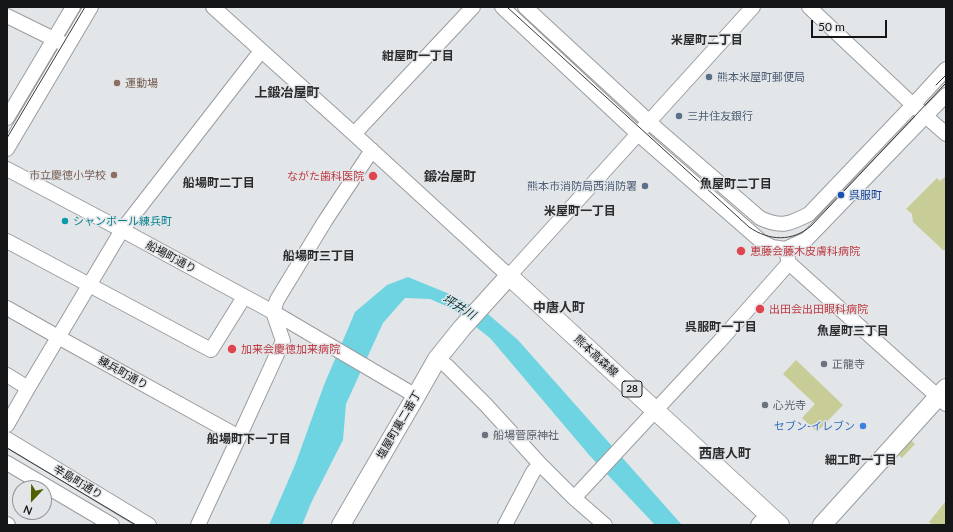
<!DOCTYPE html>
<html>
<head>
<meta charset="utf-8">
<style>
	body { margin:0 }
	#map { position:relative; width:953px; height:532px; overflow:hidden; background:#e3e6e9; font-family:Lato,sans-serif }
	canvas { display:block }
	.frame { position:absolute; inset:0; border:8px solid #151617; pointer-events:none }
	.north { position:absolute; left:12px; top:480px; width:40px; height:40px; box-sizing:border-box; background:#e3e6e9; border:1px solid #919395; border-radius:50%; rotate:202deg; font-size:11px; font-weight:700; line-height:16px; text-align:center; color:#151617 }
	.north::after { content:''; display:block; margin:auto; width:14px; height:18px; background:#525f00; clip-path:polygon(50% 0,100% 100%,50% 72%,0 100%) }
	.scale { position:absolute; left:811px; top:20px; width:76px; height:18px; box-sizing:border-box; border:2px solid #151617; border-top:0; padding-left:5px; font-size:12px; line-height:14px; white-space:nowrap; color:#151617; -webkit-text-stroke:3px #e3e6e9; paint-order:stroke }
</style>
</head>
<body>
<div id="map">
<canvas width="953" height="532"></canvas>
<div class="frame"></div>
<div class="north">N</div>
<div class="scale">50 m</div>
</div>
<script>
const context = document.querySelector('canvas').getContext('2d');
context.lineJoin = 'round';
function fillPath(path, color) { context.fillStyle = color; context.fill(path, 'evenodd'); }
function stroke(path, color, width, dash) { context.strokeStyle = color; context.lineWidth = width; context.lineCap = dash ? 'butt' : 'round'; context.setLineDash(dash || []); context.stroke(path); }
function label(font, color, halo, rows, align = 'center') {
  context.font = font + ' Lato,"Noto Sans JP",sans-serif'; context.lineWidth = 3; context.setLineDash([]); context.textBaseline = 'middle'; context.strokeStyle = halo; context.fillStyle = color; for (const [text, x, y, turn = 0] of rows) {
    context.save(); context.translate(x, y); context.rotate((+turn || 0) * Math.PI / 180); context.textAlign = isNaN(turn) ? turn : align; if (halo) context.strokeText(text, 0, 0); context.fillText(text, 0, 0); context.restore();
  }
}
fillPath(new Path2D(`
	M 946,176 L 946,250 L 943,250 L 913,222 L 912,214 L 906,209 L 937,178 L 940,181 Z
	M 796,360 L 843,405 L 817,432 L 802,418 L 815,404 L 783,374 Z
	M 906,436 L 915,444 L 902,458 L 893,450 Z
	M 946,501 L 946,525 L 933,525 L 929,522 Z`), '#c8cc96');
fillPath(new Path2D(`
	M 408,277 L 447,293 L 488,314 L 518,340 L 682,525 L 655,525 L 590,456 L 490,338 L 453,309 L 430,299 L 405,298 L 383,323 L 346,404 L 343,440 L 312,501 L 302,525 L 269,525 L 295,465 L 324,385 L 355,312 L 387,285 Z`), '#6fd4e1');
const minor = new Path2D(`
	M 213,7 L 354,134 L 509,276 L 753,7
	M 502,7 L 638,134 L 762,242 L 772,247 L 785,249 L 807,239 L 946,95
	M 525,7 L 657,129 L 760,218 C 781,228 790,224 809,214 L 913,105 L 946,69
	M 809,7 L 913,105 L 946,134
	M 7,16 L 62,43
	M 7,118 L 73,7
	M 354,134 L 473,7
	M 7,149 L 91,7
	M 7,169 L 122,230 L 273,312 L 416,396
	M 7,241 L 211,350 L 244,297
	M 787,255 L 789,263 L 946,404
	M 7,308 L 58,337 L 239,437
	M 437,359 L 447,366 L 486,405 L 540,464 L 574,498 L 605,525
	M 7,375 L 28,388
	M 7,425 L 28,388 L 122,230 L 261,51
	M 7,439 L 149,525
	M 7,463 L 112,525
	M 574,498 L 719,342 L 789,263
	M 7,524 L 8,525
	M 198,525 L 239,437 L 283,341 L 273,312 L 277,300 L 325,221 L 372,150
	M 505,525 L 533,472 L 540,464
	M 758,525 L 768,514`);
const major = new Path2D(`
	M 341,525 L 416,396 L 437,359 L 462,328 L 509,276 L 780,525
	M 822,525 L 946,388`);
stroke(minor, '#9a9c9f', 16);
stroke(major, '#9a9c9f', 20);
stroke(minor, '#fff', 14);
stroke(major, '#fff', 18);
stroke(new Path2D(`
	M 507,7 L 749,227 C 769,241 792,242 811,226 L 946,83
	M 936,85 L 946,75
	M 7,138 L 85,7
	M 7,448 L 136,525`), '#363738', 1);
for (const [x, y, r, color] of [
	[709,77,4,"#5c6f8a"],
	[117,83,4,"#8d6e63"],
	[679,116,4,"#5c6f8a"],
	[114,175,4,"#8d6e63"],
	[373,176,5,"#e0444e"],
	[645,186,4,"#5c6f8a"],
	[841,195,4,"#1a4fb4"],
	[65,221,4,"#0f9aa8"],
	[741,251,5,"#e0444e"],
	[760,309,5,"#e0444e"],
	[232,349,5,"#e0444e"],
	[824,364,4,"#6b7280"],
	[765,405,4,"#6b7280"],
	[863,426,4,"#3f7fe0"],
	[485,435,4,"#6b7280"]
]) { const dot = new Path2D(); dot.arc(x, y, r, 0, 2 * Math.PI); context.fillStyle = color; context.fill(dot); stroke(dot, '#e3e6e9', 1.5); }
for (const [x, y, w] of [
	[632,389,20]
]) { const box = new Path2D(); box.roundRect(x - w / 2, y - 8, w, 16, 3); context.fillStyle = '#e3e6e9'; context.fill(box); stroke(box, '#151617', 1); }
label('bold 10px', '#151617', null, [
	["28",632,389]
]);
label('11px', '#4e5e75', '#e3e6e9', [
	["熊本米屋町郵便局",717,77],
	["三井住友銀行",687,116],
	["熊本市消防局西消防署",637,186,"right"]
], 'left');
label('11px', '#785e54', '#e3e6e9', [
	["運動場",125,83],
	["市立慶徳小学校",106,175,"right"]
], 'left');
label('11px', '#be3a42', '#e3e6e9', [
	["ながた歯科医院",364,176,"right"],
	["恵藤会藤木皮膚科病院",750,251],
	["出田会出田眼科病院",769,309],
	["加来会慶徳加来病院",241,349]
], 'left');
label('11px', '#164399', '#e3e6e9', [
	["呉服町",849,195]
], 'left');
label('11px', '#0d838f', '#e3e6e9', [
	["シャンボール練兵町",73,221]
], 'left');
label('11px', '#151617', '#e3e6e9', [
	["船場町通り",171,257,28],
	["熊本高森線",596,356,43],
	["練兵町通り",123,373,29],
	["塩屋町裏二番丁",399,425,-60],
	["辛島町通り",78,482,31]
]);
label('11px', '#5b616d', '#e3e6e9', [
	["正龍寺",832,364],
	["心光寺",773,405],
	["船場菅原神社",493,435]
], 'left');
label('11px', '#366cbe', '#e3e6e9', [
	["セブン-イレブン",855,426]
], 'right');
label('bold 12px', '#2a2c2e', '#e3e6e9', [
	["米屋町二丁目",707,40],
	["紺屋町一丁目",418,56],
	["船場町二丁目",219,183],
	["魚屋町二丁目",736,184],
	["米屋町一丁目",580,211],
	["船場町三丁目",319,256],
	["呉服町一丁目",721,327],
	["魚屋町三丁目",853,331],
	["船場町下一丁目",249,439],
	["細工町一丁目",861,460]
]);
label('italic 12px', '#003237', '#e3e6e9', [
	["坪井川",459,307,31]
]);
label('bold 13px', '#2a2c2e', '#e3e6e9', [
	["上鍛冶屋町",287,93],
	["鍛冶屋町",450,177],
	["中唐人町",559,308],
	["西唐人町",725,454]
]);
</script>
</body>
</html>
